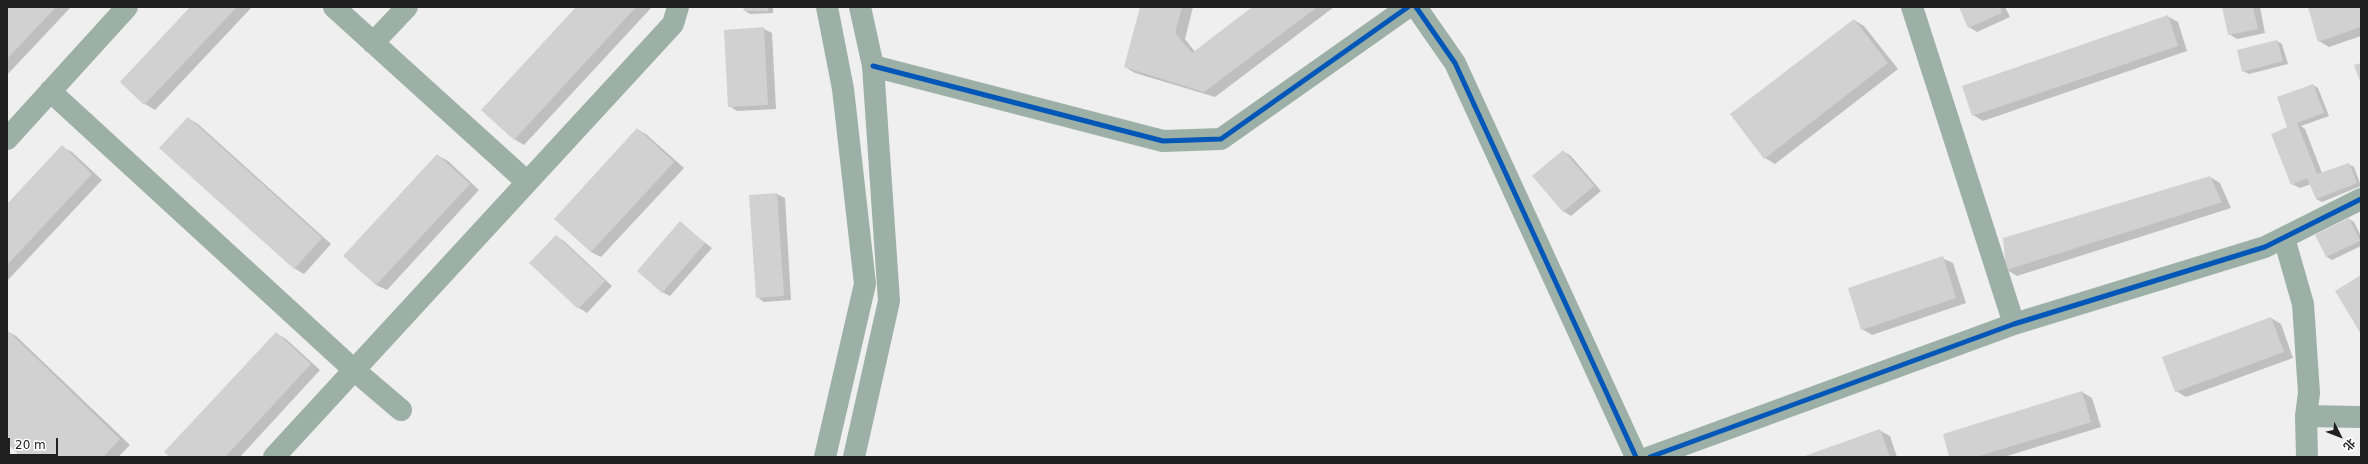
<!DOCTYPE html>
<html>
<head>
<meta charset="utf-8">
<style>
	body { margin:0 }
	#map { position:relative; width:2368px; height:464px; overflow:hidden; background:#efeff0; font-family:"DejaVu Sans","Noto Sans SC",sans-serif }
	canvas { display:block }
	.frame { position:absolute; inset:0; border:8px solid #202021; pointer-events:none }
	.north { position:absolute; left:2320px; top:416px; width:40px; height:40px; -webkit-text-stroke:3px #fff; paint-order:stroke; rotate:132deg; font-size:11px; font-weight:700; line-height:16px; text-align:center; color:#202021 }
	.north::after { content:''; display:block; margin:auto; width:14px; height:18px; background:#202021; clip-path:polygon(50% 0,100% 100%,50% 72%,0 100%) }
	.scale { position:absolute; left:8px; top:438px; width:50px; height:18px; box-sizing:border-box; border:2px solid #202021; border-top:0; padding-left:5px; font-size:12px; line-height:14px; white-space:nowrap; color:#202021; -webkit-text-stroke:3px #fff; paint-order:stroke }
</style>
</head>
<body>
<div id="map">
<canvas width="2368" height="464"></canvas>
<div class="frame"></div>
<div class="north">北</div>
<div class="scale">20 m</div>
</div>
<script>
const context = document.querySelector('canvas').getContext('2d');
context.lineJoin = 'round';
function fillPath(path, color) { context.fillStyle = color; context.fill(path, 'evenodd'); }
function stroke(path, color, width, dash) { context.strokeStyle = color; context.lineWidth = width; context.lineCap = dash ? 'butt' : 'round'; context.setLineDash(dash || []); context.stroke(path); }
fillPath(new Path2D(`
	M 7,7 L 71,7 L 7,75 Z
	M 192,7 L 252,7 L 155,110 L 145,104 L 121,81 Z
	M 578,7 L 652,7 L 524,145 L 514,139 Z
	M 744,7 L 773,7 L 773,13 L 750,14 L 745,11 Z
	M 1141,7 L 1193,7 L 1185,39 L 1195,52 L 1254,7 L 1334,7 L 1215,97 L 1135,73 L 1125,67 Z
	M 1960,7 L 2005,7 L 2010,17 L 1977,32 L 1969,27 Z
	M 2223,7 L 2260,7 L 2265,33 L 2237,39 L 2229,34 Z
	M 2309,7 L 2361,7 L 2361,36 L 2329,47 L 2319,41 Z
	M 2167,16 L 2178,22 L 2187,51 L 1983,121 L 1973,115 Z
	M 1854,20 L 1864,26 L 1898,69 L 1775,164 L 1765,158 Z
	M 764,29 L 772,33 L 776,109 L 737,111 L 729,106 Z
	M 2277,41 L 2282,44 L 2288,64 L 2249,74 L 2243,71 Z
	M 2313,85 L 2318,88 L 2329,116 L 2301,126 L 2305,129 L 2322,173 L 2348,164 L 2354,167 L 2361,186 L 2322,202 L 2316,199 L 2311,184 L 2300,188 L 2292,184 L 2290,127 Z
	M 188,118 L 198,124 L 331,244 L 304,274 L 294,268 Z
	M 637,129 L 647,135 L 684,168 L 601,257 L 591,252 L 555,219 Z
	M 62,147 L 72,152 L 102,180 L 7,281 L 7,206 Z
	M 1563,151 L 1571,156 L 1601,191 L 1571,216 L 1563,211 Z
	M 437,155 L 448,161 L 479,190 L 387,290 L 376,285 L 345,256 Z
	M 2210,177 L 2220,183 L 2231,208 L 2017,276 L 2007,270 Z
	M 777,194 L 785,198 L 791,300 L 764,302 L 757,297 Z
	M 2349,219 L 2354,222 L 2361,236 L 2361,246 L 2332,260 L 2327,257 L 2316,235 Z
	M 680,223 L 712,248 L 670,296 L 662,292 Z
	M 556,236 L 564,241 L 612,286 L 587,313 L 579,308 L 531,263 Z
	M 1942,258 L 1953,263 L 1966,303 L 1872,335 L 1862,329 Z
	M 2271,318 L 2281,324 L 2293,358 L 2186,397 L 2176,391 Z
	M 7,331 L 16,336 L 130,445 L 118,457 L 23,457 L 7,442 Z
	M 276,333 L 286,339 L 320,370 L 240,457 L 171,457 Z
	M 2082,392 L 2092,398 L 2101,427 L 2004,457 L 1950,457 Z
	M 1879,430 L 1890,436 L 1897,457 L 1804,457 Z`), '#0003');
fillPath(new Path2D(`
	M 7,7 L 56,7 L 7,59 Z
	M 190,7 L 237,7 L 144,105 L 120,82 Z
	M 576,7 L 636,7 L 514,140 L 481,110 Z
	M 743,7 L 768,7 L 768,11 L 744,11 Z
	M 1140,7 L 1182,7 L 1175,33 L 1192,53 L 1252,7 L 1317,7 L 1204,92 L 1124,67 Z
	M 1959,7 L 2000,7 L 2002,13 L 1968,28 Z
	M 2222,7 L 2253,7 L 2258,29 L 2228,35 Z
	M 2308,7 L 2361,7 L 2361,27 L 2318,42 Z
	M 2168,15 L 2178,46 L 1972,116 L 1962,86 Z
	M 1854,19 L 1888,63 L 1764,159 L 1730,114 Z
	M 764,27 L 768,105 L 728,107 L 724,30 Z
	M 2277,40 L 2283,61 L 2242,72 L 2237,50 Z
	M 2361,63 L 2361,84 L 2354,65 Z
	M 2313,84 L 2324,113 L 2297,123 L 2317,174 L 2349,163 L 2357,183 L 2316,199 L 2307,178 L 2291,185 L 2271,134 L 2287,127 L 2277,97 Z
	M 188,117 L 322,238 L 294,269 L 159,148 Z
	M 637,128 L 674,162 L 591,252 L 554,219 Z
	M 62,145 L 92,174 L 7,265 L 7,204 Z
	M 1563,150 L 1594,186 L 1563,212 L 1532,176 Z
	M 437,154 L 470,184 L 376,285 L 343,256 Z
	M 2210,176 L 2222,202 L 2006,270 L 2003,238 Z
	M 777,193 L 784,296 L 756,298 L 749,195 Z
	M 2349,218 L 2360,241 L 2326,257 L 2315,235 Z
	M 680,221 L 705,243 L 662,293 L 637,271 Z
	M 556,235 L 605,281 L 578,309 L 529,263 Z
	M 1943,256 L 1956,298 L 1861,330 L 1848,288 Z
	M 2361,275 L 2361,334 L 2335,291 Z
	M 2271,317 L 2284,352 L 2175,392 L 2162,357 Z
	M 7,330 L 120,439 L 103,457 L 21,457 L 7,443 Z
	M 276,332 L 311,364 L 225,457 L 170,457 L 164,452 Z
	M 2082,391 L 2091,422 L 1976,457 L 1949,457 L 1943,434 Z
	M 1880,429 L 1890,457 L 1802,457 Z`), '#d2d1d2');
stroke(new Path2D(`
	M 334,7 L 527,182
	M 1416,7 L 1455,63 L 1636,457
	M 1912,7 L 2014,324
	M 373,43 L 407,7
	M 873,66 L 1163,141 L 1221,139 L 1408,7
	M 50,91 L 354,370 L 401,410
	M 7,139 L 127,7
	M 2284,238 L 2303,304 L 2309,393 L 2306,416 L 2307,457
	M 2306,416 L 2361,417
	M 274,457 L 673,24 L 678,7
	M 825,457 L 865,284 L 843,89 L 827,7
	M 854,457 L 889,301 L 873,66 L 860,7
	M 1650,457 L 2014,324 L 2265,247 L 2361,199`), '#9db0a7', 22);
stroke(new Path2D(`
	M 1416,7 L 1455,63 L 1636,457
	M 873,66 L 1163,141 L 1221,139 L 1408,7
	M 1650,457 L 2014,324 L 2265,247 L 2361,199`), '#0057b8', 5);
</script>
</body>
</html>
